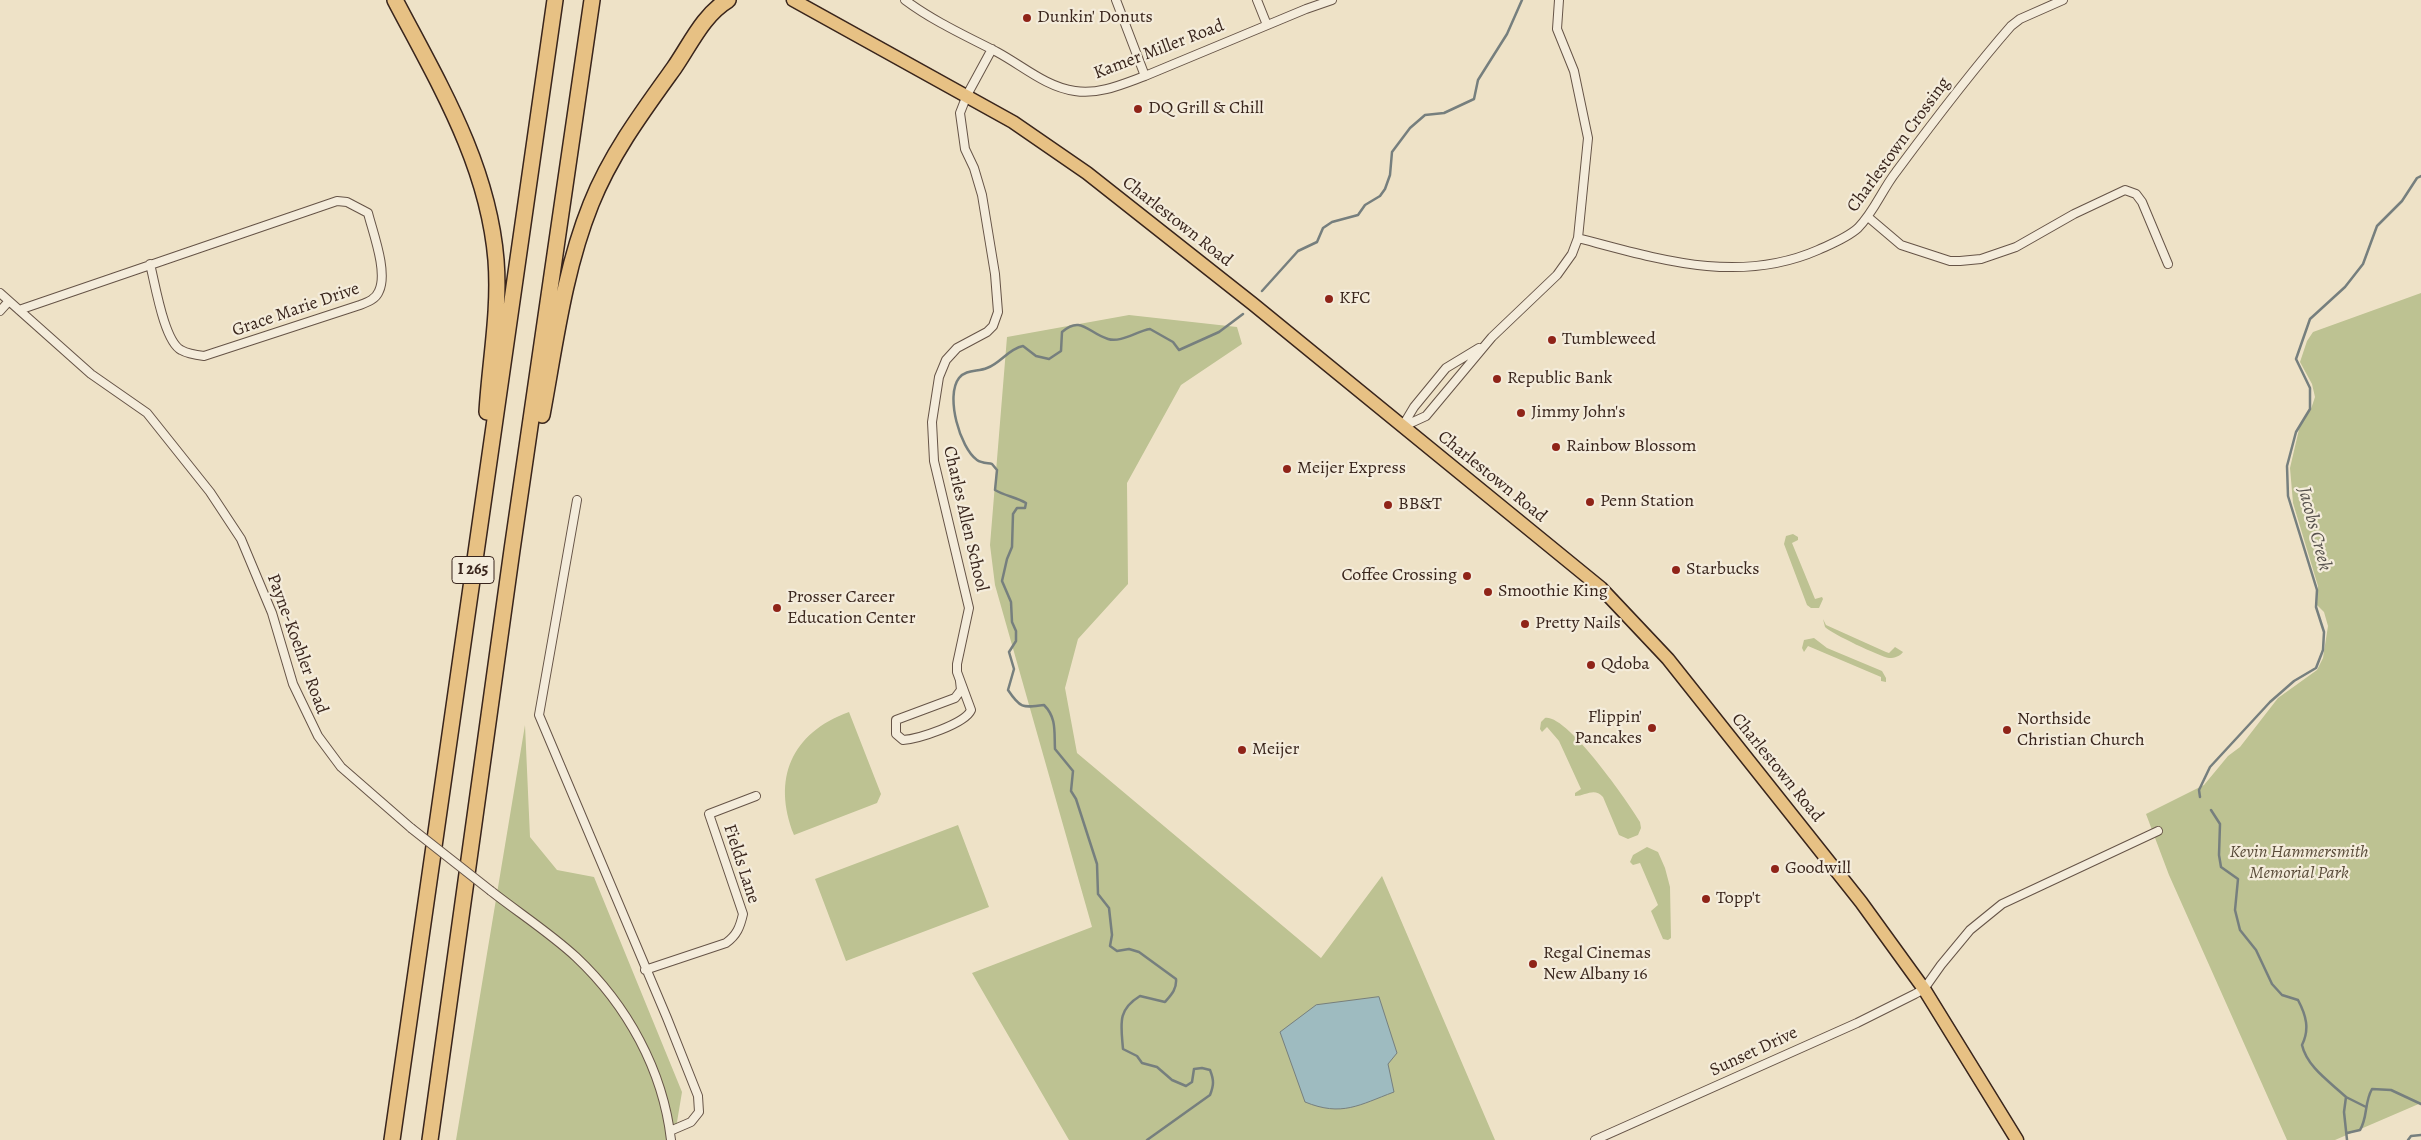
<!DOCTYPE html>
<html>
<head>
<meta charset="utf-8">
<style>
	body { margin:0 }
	canvas { display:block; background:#eee2c7 }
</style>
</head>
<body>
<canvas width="2421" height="1140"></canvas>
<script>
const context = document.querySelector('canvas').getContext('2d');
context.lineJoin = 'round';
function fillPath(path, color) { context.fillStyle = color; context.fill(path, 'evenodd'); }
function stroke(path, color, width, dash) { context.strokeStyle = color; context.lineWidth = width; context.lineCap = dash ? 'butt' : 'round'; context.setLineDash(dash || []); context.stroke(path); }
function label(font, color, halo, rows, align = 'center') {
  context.font = font + ' Alegreya,serif'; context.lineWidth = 4.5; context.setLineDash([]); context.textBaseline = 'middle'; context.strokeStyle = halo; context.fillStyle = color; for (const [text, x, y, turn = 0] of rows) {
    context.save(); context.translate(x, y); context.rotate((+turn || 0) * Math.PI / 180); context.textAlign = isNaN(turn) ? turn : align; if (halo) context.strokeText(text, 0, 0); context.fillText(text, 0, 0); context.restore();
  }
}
fillPath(new Path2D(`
	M 2421,293 L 2421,1103 L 2335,1140 L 2287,1140 L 2169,875 L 2146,814 L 2204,785 L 2228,756 L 2240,747 L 2278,698 L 2317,670 L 2323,658 L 2328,626 L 2324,612 L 2317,605 L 2318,586 L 2293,503 L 2290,468 L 2300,425 L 2311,409 L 2315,397 L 2312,384 L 2300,362 L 2307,341 L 2313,332 Z
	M 1129,315 L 1237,327 L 1242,344 L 1181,385 L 1127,483 L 1128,584 L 1078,639 L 1065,688 L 1077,753 L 1321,958 L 1382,876 L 1495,1140 L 1069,1140 L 972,973 L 1092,927 L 995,585 L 990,545 L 1007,337 Z
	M 1793,534 L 1798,537 L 1798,540 L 1792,543 L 1815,599 L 1822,597 L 1823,599 L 1819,608 L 1811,608 L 1807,605 L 1784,544 L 1786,536 Z
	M 1823,619 L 1826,625 L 1886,652 L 1889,653 L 1895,647 L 1903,652 C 1900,656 1895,658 1889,658 C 1879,656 1832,634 1825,627 Z
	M 1814,638 L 1827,648 L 1882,671 L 1886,678 L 1886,682 L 1881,681 L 1881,677 L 1808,646 L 1804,652 L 1802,648 L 1804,640 Z
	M 849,712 L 881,794 L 877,803 L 794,835 C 772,779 791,733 849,712 Z
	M 1545,718 C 1567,714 1628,802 1640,822 L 1641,828 L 1638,835 L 1628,839 L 1619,835 L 1603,797 C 1594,787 1586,796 1575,796 L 1575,793 L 1581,789 L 1559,741 L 1547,727 L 1542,732 L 1540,729 L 1541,722 Z
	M 525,725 L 530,837 L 557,870 L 594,877 L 682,1092 L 674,1140 L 456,1140 Z
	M 958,825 L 989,907 L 846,961 L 815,879 Z
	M 1647,847 L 1658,852 L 1665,868 L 1670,887 L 1671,938 L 1668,940 L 1663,939 L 1651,911 L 1658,905 L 1640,863 L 1633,865 L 1630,862 L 1633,855 Z`), '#bdc292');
const water = new Path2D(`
	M 1379,997 L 1397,1053 L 1388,1064 L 1394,1092 C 1359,1105 1342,1117 1305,1102 L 1280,1032 L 1316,1005 Z`);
fillPath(water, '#9ebbc0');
stroke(water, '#767f7e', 1);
stroke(new Path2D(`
	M 1262,291 L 1298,251 L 1317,242 L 1323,228 L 1332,222 L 1358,215 L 1365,205 L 1380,196 L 1385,189 L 1390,175 L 1392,152 L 1410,128 L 1425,115 L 1444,113 L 1474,99 L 1478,80 L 1507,34 L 1522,0
	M 2200,797 L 2199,790 L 2210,767 L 2270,702 L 2294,681 L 2316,668 L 2323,650 L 2324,632 L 2316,607 L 2317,590 L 2288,496 L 2287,466 L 2296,432 L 2310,409 L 2310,388 L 2296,359 L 2310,319 L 2345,287 L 2363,264 L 2377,226 L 2402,201 L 2417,178 L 2421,176
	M 2211,810 L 2220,824 L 2219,855 L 2221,867 L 2238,879 L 2235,910 L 2240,930 L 2256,950 L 2272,984 L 2282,995 L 2298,1000 C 2306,1015 2310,1029 2302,1045 C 2307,1067 2330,1082 2346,1097 L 2344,1112 L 2347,1140
	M 2346,1097 L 2366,1107
	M 2347,1133 L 2360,1130 C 2368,1117 2364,1103 2372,1089 L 2391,1090 L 2421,1104
	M 1147,1140 L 1210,1095 C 1214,1085 1214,1080 1210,1070 L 1202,1068 L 1194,1069 L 1192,1082 L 1186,1086 L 1172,1080 L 1157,1067 L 1142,1063 L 1137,1056 L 1123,1049 C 1121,1024 1117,1010 1140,996 L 1165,1002 C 1171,995 1177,989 1176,979 L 1139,952 L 1129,949 L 1117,951 L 1110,946 L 1112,935 L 1109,908 L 1098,894 L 1097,864 L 1076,799 L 1071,791 L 1073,771 L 1055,749 C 1054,732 1057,718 1044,705 C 1022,708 1020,708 1008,690 L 1014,669 L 1009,652 L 1016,641 L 1016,631 L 1012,622 L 1011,602 L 1002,581 L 1007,559 L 1012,547 L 1013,514 L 1017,508 L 1025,508 L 1026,503 C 1016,497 1005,496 995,490 L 997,470 L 992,464 C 987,463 981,463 977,460 C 960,448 945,396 959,378 C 966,369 978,372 987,368 C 1001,363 1008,349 1023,346 L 1036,356 L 1049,359 L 1061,351 L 1062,332 C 1081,315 1088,333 1108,339 C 1121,343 1137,331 1150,329 L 1173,342 L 1179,350 L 1219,332 L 1243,314
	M 2408,1140 L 2411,1136 L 2421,1135`), '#767f7e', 2.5);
const street = new Path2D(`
	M 905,0 C 933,21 966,36 997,52 C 1023,66 1046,87 1075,91 C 1099,95 1123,84 1145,76 L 1306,9 L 1332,0
	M 1116,0 L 1145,76
	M 1257,0 L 1267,25
	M 1559,0 L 1557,29 L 1574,71 L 1588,138 L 1578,238
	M 1868,217 L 1901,245 L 1950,261 L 1960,261 L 1981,259 L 2016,247 L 2074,214 L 2125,190 L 2136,194 L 2142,202 L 2168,264
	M 0,293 L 91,374 L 147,413 L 210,492 L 241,539 L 272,613 L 293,684 L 318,736 L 341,767 L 411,828
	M 19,310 L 337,201 L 347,202 L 368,213 C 373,233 388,272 379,291 C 376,299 368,302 360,305 L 204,356 C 196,355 188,354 181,350 C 164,341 155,283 150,264
	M 0,311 L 9,301
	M 1402,427 L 1426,416 L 1492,337 L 1557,275 L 1572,254 L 1578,238 C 1658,259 1738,285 1818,250 C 1831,244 1847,238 1858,228 C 1874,212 1882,190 1896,172 C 1933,122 1970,73 2011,26 L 2020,19 L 2063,0
	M 1402,427 L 1414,407 L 1446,368 L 1479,348
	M 577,500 L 539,715 L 667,1018 L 698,1096 L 699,1112 L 691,1122 L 670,1131
	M 960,681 L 961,690 L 955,698 L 896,720 L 896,734 L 903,740 C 918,739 965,724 971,710 L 957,672 L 957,664 L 969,608 L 934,461 L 932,422 L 939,377 L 946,360 L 957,348 L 987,332 L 993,326 L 998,312 L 995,274 L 982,195 L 974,168 L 965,149 L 960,113 L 967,95 L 992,49
	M 491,891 C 519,913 550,933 576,957 C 627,1005 663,1070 671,1140
	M 645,970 L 726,943 C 737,935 740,927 743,914 L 709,814 L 756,796
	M 1595,1140 L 1857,1023 L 1915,994 L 1924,989 L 1941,965 L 1970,930 L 2002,904 L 2158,831`);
const primary = new Path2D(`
	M 793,0 L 1013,122 L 1087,173 L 1253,304 L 1601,588 L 1668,659 L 1861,902 L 1924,989 L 2017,1140`);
const highway = new Path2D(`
	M 395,0 C 439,84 488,164 496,260 C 500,311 490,361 487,412
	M 542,415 C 555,345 564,271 591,204 C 611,154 643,111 674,68 C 690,45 703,15 728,0
	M 392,1140 L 555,0
	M 430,1140 L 512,550 L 592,0`);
stroke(street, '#665447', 10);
stroke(primary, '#39251c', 15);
stroke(highway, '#39251c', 18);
stroke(street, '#f4ecdb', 8);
stroke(primary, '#e7c184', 12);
stroke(highway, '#e7c184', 15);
const streetBridge = new Path2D(`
	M 411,828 L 491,891`);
stroke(streetBridge, '#665447', 10, []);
stroke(streetBridge, '#f4ecdb', 8);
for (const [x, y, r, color] of [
	[1027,18,5,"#8f2418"],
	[1138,109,5,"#8f2418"],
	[1329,299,5,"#8f2418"],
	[1552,340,5,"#8f2418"],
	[1497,379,5,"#8f2418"],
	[1521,413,5,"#8f2418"],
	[1556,447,5,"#8f2418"],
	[1287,469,5,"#8f2418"],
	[1590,502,5,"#8f2418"],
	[1388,505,5,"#8f2418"],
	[1676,570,5,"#8f2418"],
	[1467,576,5,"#8f2418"],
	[1488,592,5,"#8f2418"],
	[777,608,5,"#8f2418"],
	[1525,624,5,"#8f2418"],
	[1591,665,5,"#8f2418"],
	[1652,728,5,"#8f2418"],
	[2007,730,5,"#8f2418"],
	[1242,750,5,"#8f2418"],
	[1775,869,5,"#8f2418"],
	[1706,899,5,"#8f2418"],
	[1533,964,5,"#8f2418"]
]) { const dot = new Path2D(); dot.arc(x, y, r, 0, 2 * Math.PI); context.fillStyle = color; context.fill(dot); stroke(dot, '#f4ecdb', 2); }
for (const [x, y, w] of [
	[473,570,42]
]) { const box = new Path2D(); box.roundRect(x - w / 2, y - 13.5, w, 27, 4); context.fillStyle = '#f4ecdb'; context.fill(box); stroke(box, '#39251c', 1); }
label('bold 16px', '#39251c', null, [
	["I 265",473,570]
]);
label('18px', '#39251c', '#f4ecdb', [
	["Dunkin' Donuts",1037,18],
	["DQ Grill & Chill",1148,109],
	["KFC",1339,299],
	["Tumbleweed",1562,340],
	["Republic Bank",1507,379],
	["Jimmy John's",1531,413],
	["Rainbow Blossom",1566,447],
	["Meijer Express",1297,469],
	["Penn Station",1600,502],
	["BB&T",1398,505],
	["Starbucks",1686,570],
	["Coffee Crossing",1457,576,"right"],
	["Smoothie King",1498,592],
	["Prosser Career",787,598],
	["Education Center",787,619],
	["Pretty Nails",1535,624],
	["Qdoba",1601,665],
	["Flippin'",1642,718,"right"],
	["Pancakes",1642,739,"right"],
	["Northside",2017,720],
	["Christian Church",2017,741],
	["Meijer",1252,750],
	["Goodwill",1785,869],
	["Topp't",1716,899],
	["Regal Cinemas",1543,954],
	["New Albany 16",1543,975]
], 'left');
label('18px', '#39251c', '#f4ecdb', [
	["Kamer Miller Road",1159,50,-21],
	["Charlestown Crossing",1899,145,-54],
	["Charlestown Road",1177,222,38],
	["Grace Marie Drive",296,310,-19],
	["Charlestown Road",1492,477,39],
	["Charles Allen School",965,519,77],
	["Payne-Koehler Road",297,644,70],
	["Charlestown Road",1777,768,51],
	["Fields Lane",741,864,72],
	["Sunset Drive",1754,1052,-25]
]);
label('italic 18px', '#5a4c3a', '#f4ecdb', [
	["Kevin Hammersmith",2299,853],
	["Memorial Park",2299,874]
]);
label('italic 19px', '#57524d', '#f4ecdb', [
	["Jacobs Creek",2314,529,75]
]);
</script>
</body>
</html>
